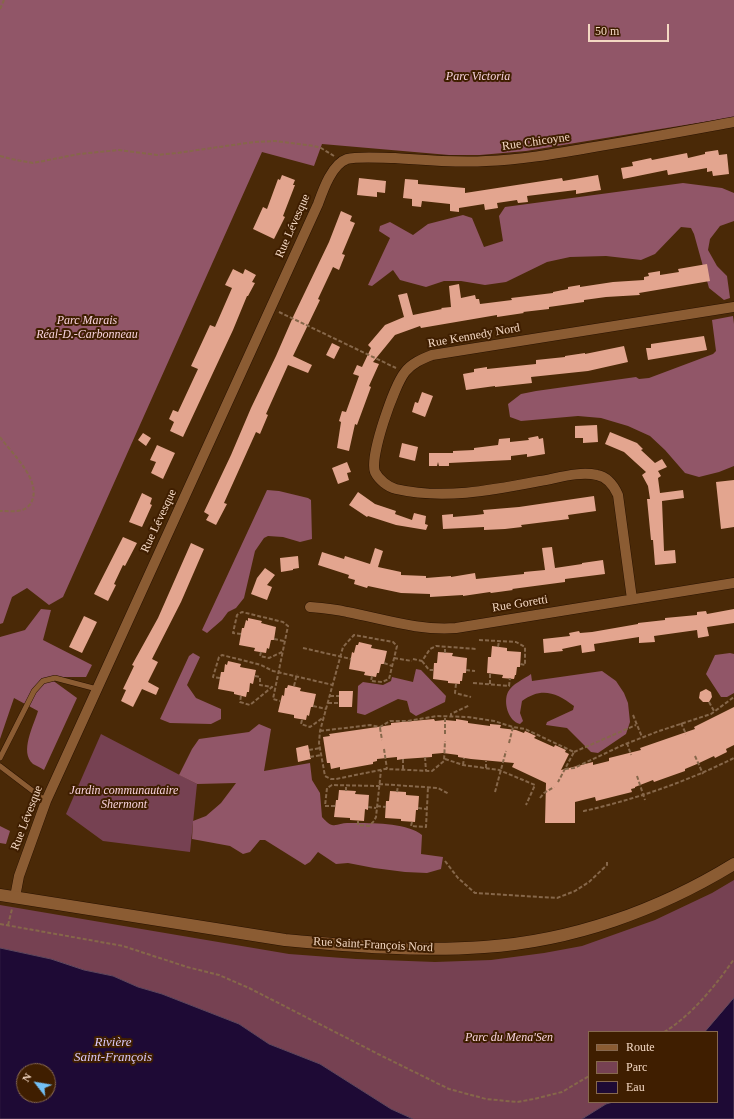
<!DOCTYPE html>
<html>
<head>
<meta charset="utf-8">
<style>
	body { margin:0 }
	#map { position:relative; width:734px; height:1119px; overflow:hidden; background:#4a2907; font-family:"Times New Roman",serif }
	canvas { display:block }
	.legend { position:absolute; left:588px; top:1031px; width:130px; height:72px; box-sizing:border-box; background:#3f1e00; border:1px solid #87684e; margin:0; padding:5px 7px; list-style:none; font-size:12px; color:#f4d8c3 }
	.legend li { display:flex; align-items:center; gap:8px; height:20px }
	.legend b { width:20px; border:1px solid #87684e }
	.north { position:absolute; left:16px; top:1063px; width:40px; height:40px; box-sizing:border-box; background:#3f1e00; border:1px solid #87684e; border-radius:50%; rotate:301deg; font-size:11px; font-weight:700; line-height:16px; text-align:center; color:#f4d8c3 }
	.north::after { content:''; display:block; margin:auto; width:14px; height:18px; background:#73c1f6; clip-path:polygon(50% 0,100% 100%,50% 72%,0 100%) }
	.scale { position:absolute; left:588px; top:24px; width:81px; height:18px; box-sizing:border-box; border:2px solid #f4d8c3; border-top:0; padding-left:5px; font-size:12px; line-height:14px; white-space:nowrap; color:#f4d8c3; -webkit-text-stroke:3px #3f1e00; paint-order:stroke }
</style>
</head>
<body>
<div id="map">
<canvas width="734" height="1119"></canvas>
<ul class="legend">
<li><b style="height:5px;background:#8b5c33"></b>Route</li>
<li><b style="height:11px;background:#764152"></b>Parc</li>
<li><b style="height:11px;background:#1e0a35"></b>Eau</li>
</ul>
<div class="north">N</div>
<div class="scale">50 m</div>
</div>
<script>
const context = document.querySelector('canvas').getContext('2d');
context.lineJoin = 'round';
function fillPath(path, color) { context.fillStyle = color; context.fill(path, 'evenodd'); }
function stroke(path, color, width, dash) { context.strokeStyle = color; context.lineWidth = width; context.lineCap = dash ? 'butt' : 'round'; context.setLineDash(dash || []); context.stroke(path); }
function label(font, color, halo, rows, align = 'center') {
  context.font = font + ' "Times New Roman",serif'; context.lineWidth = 4; context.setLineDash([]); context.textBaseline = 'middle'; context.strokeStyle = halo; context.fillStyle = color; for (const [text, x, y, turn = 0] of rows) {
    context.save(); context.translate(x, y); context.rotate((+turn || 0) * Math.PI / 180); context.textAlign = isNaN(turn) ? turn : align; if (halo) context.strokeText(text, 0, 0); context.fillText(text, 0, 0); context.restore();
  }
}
fillPath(new Path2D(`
	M 101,734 L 197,784 L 190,852 L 103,841 L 66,814 Z
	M 734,880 L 734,998 L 705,1032 L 589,1032 L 589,1102 L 613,1102 L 606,1104 L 582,1119 L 413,1119 L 391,1109 L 320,1064 L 297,1055 L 269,1044 L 239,1024 L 162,994 L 138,987 L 113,976 L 84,970 L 51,959 L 0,948 L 0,905 L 289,954 L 356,959 L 435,962 L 491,960 L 544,953 L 582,946 L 655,920 L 712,893 Z`), '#764152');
fillPath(new Path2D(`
	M 0,0 L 734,0 L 734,117 L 526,151 L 480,155 L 449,155 L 322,144 L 314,166 L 262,152 L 63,597 L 49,605 L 27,588 L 12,597 L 3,623 L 0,624 Z
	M 683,183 L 722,188 L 734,193 L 734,221 L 720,226 L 710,239 L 708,250 L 717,266 L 727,276 L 730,298 L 724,300 L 709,288 L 694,234 L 691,228 L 681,227 L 655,254 L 641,260 L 606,256 L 570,257 L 547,262 L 506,282 L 485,285 L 461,281 L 444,281 L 426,287 L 400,280 L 393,270 L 372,286 L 368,285 L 390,238 L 379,231 L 380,226 L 390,222 L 413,235 L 428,224 L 463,215 L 472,218 L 484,247 L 503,241 L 499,216 L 505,207 Z
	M 733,316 L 734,324 L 734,466 L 719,472 L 699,477 L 685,473 L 665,450 L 650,436 L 628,426 L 601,418 L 578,416 L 521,421 L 510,417 L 508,404 L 521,394 L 536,391 L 636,377 L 639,379 L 649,378 L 713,354 L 716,351 L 712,320 Z
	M 267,490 L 279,491 L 308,498 L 311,500 L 312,539 L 300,542 L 283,537 L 268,536 L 264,538 L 255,551 L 244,598 L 236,608 L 228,612 L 222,620 L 207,633 L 202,630 Z
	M 41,609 L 51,610 L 43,640 L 92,665 L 86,677 L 48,677 L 77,698 L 44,770 C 41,768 37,766 33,764 C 19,752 34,725 38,711 L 14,698 L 0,739 L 0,637 L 25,630 Z
	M 193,653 L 200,657 L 187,685 L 196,698 L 221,709 L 221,719 L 211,724 L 170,723 L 160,719 L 189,656 Z
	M 730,653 L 734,654 L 734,693 L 727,697 L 721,697 L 706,674 L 715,655 Z
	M 416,669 L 421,670 L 446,696 L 445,702 L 416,716 L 410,712 L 407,701 L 398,699 L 365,715 L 357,713 L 358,686 L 363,682 L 383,685 L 391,681 L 392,677 L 413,682 Z
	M 602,671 L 616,681 L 624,693 L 628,703 L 630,722 L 626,734 L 598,753 L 591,752 L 567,728 L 546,725 L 547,722 L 573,710 L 574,706 C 556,692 541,687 522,701 L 520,713 L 523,721 L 520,724 C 508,721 503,702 508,692 C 512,684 524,679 531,674 L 532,681 Z
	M 259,724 L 271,729 L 264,771 L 310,763 L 312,780 L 320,793 L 322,817 C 325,820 328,824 332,825 C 337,826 342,823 347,823 C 367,823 407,822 422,835 L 421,854 L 443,857 L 441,869 L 427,873 L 405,872 L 374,868 L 348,863 L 336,864 L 318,852 L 310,862 L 305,865 L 265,840 L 260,840 L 250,852 L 243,854 L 230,846 L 192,839 L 193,821 L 206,816 L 221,803 L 236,783 L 197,784 L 179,775 L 192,749 L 199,739 L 249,732 Z
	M 0,826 L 10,831 L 6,844 L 0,843 Z`), '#915668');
const water = new Path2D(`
	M 0,948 L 51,959 L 84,970 L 113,976 L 138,987 L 162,994 L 239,1024 L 269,1044 L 297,1055 L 320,1064 L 391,1109 L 413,1119 L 0,1119 ZM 24,1071 L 48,1071 L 48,1095 L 24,1095 Z
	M 734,998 L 734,1119 L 582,1119 L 606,1104 L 613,1102 L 717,1102 L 717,1032 L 705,1032 Z`);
fillPath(water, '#1e0a35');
stroke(water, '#5e4860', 1);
fillPath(new Path2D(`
	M 718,150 L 719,155 L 727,154 L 729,174 L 713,176 L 712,171 L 707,172 L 707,168 L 668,175 L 667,170 L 623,179 L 621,168 L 633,166 L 632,162 L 651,158 L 652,160 L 687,153 L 688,158 L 705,154 L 705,152 Z
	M 282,175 L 295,180 L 293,185 L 295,185 L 283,216 L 285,217 L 274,239 L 253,229 L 263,207 L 267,209 L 278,179 L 280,180 Z
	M 598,175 L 601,190 L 576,194 L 576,190 L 527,196 L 528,202 L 518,203 L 517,200 L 497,203 L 498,208 L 485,210 L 484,204 L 459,208 L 459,212 L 450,211 L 450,204 L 422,201 L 421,207 L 412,206 L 412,199 L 403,198 L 405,179 L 418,180 L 418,184 L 465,188 L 465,193 L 562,178 L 563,181 Z
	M 359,178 L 386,181 L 385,193 L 377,192 L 377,197 L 357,195 Z
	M 341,211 L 352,216 L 350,221 L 355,223 L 342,254 L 345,255 L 339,270 L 333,267 L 318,299 L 320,300 L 293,356 L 312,365 L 308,373 L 288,365 L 266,414 L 268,415 L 260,434 L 256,432 L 224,503 L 227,504 L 216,525 L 206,520 L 209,515 L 204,512 L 231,455 L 251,408 L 276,356 L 293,317 L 329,242 Z
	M 707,264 L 710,281 L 639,293 L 640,295 L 606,297 L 584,300 L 584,302 L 549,307 L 549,309 L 523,312 L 524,313 L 497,317 L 497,315 L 421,328 L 420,326 L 395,335 L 373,362 L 379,364 L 369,386 L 371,387 L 357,425 L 355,424 L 349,451 L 337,448 L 341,422 L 339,421 L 342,411 L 346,412 L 359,376 L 353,374 L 357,365 L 362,367 L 371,348 L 368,345 L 385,325 L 404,317 L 398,295 L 407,293 L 413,315 L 442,309 L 441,308 L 451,307 L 449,286 L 459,284 L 461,298 L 475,295 L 476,299 L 479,299 L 480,304 L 512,300 L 511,298 L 553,293 L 553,292 L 568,289 L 568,287 L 580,285 L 580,287 L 613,282 L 644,280 L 644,277 L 649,276 L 648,273 L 660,271 L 660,275 L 679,272 L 678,269 Z
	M 233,269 L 243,274 L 245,269 L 256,275 L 252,282 L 255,283 L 248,296 L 247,296 L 233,330 L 183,437 L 170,431 L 174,422 L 169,419 L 173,410 L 178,412 L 198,369 L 191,366 L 210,325 L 215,327 L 232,288 L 225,285 Z
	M 704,336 L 707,350 L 648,360 L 646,348 L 651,348 L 651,344 Z
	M 332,343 L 340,347 L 334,359 L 326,355 Z
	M 624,346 L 628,362 L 588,371 L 531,377 L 532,383 L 495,387 L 495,386 L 466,390 L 463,374 L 474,372 L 474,369 L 487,367 L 487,369 L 536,364 L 536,360 L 565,357 L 565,356 L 585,353 L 585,354 Z
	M 422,392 L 433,396 L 425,417 L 412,412 L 415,402 L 418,403 Z
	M 597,425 L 598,442 L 583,443 L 583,438 L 575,438 L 575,426 Z
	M 610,432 L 637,443 L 643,449 L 641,450 L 655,463 L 662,459 L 667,467 L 658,471 L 661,476 L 658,478 L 660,493 L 683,490 L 684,498 L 662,501 L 664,551 L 675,550 L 676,563 L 655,565 L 653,540 L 651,540 L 647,499 L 650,499 L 648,486 L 642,475 L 646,472 L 624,452 L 605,444 Z
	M 143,433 L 151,438 L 146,446 L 138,440 Z
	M 538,436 L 539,439 L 543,438 L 545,454 L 527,457 L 527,454 L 511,456 L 511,460 L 449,463 L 449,466 L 439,466 L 438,462 L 437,466 L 429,466 L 429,453 L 453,453 L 453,451 L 474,450 L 474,448 L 498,445 L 499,439 L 510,438 L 510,442 L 529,440 L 528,438 Z
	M 402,443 L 418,447 L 415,461 L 399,457 Z
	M 157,445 L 175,453 L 163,479 L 151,473 L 156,462 L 150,460 Z
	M 347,462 L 351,472 L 347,473 L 349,480 L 338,484 L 332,468 Z
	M 734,480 L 734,527 L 721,529 L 716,482 Z
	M 358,492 L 375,504 L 396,511 L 395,514 L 412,520 L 414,513 L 426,516 L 425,524 L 428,525 L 426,530 L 396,525 L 368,516 L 367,517 L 349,505 Z
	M 142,493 L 152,498 L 150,504 L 152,505 L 142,527 L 129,522 Z
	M 594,496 L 596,511 L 568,515 L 569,519 L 521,525 L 522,527 L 505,529 L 484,530 L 484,527 L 443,529 L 442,515 L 453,514 L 453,517 L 476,515 L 484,514 L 483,510 L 519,507 Z
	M 123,537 L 137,543 L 125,566 L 123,565 L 114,584 L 116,585 L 108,601 L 94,594 Z
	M 191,543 L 204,549 L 181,602 L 152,659 L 158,662 L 148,682 L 159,688 L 156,695 L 142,689 L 133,707 L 121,701 L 126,690 L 123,689 L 134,666 L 132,665 L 158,618 Z
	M 552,547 L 555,568 L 582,564 L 582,563 L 603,560 L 605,574 L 565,579 L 565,582 L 512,589 L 513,590 L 491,593 L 490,592 L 463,596 L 463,595 L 430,597 L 430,594 L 401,593 L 368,586 L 367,588 L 354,584 L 355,580 L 348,578 L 349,575 L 318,565 L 322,552 L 344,559 L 345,556 L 370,564 L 375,548 L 383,551 L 378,567 L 401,572 L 401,575 L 426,576 L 426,578 L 451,576 L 451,577 L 475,573 L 476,579 L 524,574 L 524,572 L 545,570 L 542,548 Z
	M 298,556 L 299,568 L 293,569 L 293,570 L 281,572 L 280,558 Z
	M 265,568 L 275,575 L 267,585 L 272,587 L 267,600 L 251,594 L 257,578 Z
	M 734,609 L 734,623 L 707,627 L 709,636 L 698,638 L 697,630 L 654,636 L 655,642 L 639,643 L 639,637 L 594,644 L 595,651 L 582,653 L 581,645 L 562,649 L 563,651 L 544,653 L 543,639 L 570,636 L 569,633 L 579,631 L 580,633 L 592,632 L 638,624 L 638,623 L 665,620 L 665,618 L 697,615 L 697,612 L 706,611 L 707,614 Z
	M 84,616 L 97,622 L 82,653 L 69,647 Z
	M 248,618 L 262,621 L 261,623 L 276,627 L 274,640 L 271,640 L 269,649 L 267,648 L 266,653 L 254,651 L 255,648 L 239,645 L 242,628 L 244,628 L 246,620 L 248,621 Z
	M 359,642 L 372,645 L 371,648 L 387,651 L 384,664 L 381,664 L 379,673 L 377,673 L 376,677 L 364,675 L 365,672 L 349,669 L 352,652 L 354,653 L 356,645 L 358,645 Z
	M 492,646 L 507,648 L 507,651 L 521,652 L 520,667 L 517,667 L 516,675 L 515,675 L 514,679 L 502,678 L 503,675 L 487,673 L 488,657 L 491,657 Z
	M 438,652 L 453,653 L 452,656 L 467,658 L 466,673 L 463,673 L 462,681 L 460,681 L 460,684 L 448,683 L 448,681 L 433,679 L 434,663 L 437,663 Z
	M 228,661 L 241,664 L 240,667 L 256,670 L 253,684 L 250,683 L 249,692 L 247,692 L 246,697 L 234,694 L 234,692 L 218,689 L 221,672 L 224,672 L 225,664 L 227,665 Z
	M 288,685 L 301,688 L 300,691 L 316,694 L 313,707 L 311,707 L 309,716 L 307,715 L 306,720 L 294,718 L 294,715 L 278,712 L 282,695 L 284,696 L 285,688 L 287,688 Z
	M 706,689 L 711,692 L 712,697 L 709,702 L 703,702 L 699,698 L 700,692 Z
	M 339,691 L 353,691 L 352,707 L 339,707 Z
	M 734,707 L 734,745 L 726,749 L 727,752 L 715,758 L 714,756 L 697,764 L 685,769 L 685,771 L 654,782 L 653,780 L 635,787 L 635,788 L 631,789 L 632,792 L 596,801 L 595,797 L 575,802 L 575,823 L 545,823 L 546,783 L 512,767 L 514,763 L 471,759 L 458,757 L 458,755 L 443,753 L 432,754 L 432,757 L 403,759 L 397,760 L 397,757 L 377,759 L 377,761 L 373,762 L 373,764 L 340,770 L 340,767 L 331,769 L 330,763 L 327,763 L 323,737 L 330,736 L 329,734 L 391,725 L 391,723 L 434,719 L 435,721 L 445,720 L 456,721 L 456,719 L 468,721 L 468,723 L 490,726 L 490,724 L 501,725 L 500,728 L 516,730 L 524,733 L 525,731 L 536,736 L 534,738 L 554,747 L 555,745 L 566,750 L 565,752 L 569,754 L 561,770 L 593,762 L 593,765 L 609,761 L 609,758 L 641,750 L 640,748 L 695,729 L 694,727 Z
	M 308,745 L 311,759 L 298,762 L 296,748 Z
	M 339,790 L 356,791 L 355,794 L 369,795 L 368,810 L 365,809 L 364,821 L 350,820 L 350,818 L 334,817 L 336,800 L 338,800 Z
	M 390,791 L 406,792 L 406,795 L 419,796 L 418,810 L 416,810 L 415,822 L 401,821 L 401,819 L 385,818 L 386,801 L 389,801 Z`), '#e3a58f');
const lane = new Path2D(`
	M 0,758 L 34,691 L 43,681 L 55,678 L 97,689
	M 0,766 L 46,801`);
const street = new Path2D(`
	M 632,599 L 618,495 C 614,486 608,477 597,475 C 579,471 558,478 540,481 C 493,490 444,500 396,489 C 388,487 379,480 375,472 C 369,457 394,386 405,372 C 412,363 422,359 432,355 L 734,307
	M 310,607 C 323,608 335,609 347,612 C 384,619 419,631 456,628 L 734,583
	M 15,897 L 19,876 L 46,801 L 318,204 C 323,190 332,164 347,159 C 358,156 383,158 395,158 C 425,160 456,163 486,161 C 520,160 554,154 588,148 C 637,140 685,131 734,122`);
const secondary = new Path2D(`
	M 0,895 L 285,940 C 351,946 418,952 484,947 C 573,941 659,910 734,864`);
stroke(lane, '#2a1300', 6);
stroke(street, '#2a1300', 11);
stroke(secondary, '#2a1300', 13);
stroke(new Path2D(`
	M 0,9 L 4,0
	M 0,156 L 16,160 L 33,163 L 79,154 L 119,150 L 157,155 L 177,153 L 254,142 L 275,141 L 314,146 L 321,148 L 334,156
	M 279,312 L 396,368
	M 0,437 C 12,454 43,481 31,503 C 29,506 26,509 22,510 C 15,512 7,511 0,511
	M 241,634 L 233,633 L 237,615 L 242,612 L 283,622 L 288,626 L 273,699 L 280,701
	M 274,639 L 284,641
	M 479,640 L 516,642 L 525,647 L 525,665 L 520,664
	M 498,647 L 499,641
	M 303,648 L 351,659
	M 261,652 L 260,656 L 269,658 L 282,652
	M 445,653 L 445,647
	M 394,658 L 412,661
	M 413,659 L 422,661 L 430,649 L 436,646 L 477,649
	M 422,661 L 429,670 L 433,670
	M 384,663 L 392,666
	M 466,670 L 475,671
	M 255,676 L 260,677 L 260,685 L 272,687
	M 372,676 L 371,681 L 382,682 L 389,679 L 397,646 L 393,642 L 354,635 L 343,647 L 320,731 L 319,743 L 325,776 L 331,779 L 336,779 L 385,769 L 432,771 L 444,761 L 445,741
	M 220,678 L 213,677 L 219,657 L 222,655 L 261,665 L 273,671 L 333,685
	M 473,683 L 509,686 L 510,678
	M 456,684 L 455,693 L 471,697
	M 490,684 L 490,674
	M 294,686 L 297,674
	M 241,696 L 240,702 L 250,705 L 272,687 L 275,688
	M 330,696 L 339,696
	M 709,702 L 714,711
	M 328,703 L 339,703
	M 313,706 L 326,709
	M 633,715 L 642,737
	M 451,717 L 451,714 L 470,705
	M 302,720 L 301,724 L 310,727 L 324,717
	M 681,723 L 686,734
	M 380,728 L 382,740
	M 320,731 L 370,725 L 380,727 L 390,721 L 408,721 L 437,716 L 468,717 L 494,721 L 513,727 L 525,729 L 574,752 L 558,782
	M 445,734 L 445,717
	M 509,743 L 513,727
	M 627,743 L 631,755
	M 384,749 L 387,769
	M 309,750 L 320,748
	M 574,752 L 636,725
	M 695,756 L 703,774
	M 310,757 L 321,755
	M 425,757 L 426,771
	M 403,759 L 403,770
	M 445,759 L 463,765 L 499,770 L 535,785 L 526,805
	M 463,765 L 464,758
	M 486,768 L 486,761
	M 565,769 L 574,768 L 623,745 L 659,731 L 711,714 L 734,697
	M 637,776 L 645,800
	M 379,784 L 438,788 L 449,794
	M 346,791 L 346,785
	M 397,792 L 398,785
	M 495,792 L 506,751
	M 540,798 L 544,793 L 554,787
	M 335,806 L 325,806 L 327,788 L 332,785 L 379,786
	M 377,806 L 386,807
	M 368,807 L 376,808
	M 418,808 L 427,809
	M 584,812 L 584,811 C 636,799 686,782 734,758
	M 358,821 L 358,825 L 369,826 L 374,821 L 376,817 L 381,770
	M 412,822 L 411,826 L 426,827 L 428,787
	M 445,861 L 458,878 L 475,893 L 557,898 L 575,891 L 589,882 L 607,865 L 607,861
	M 0,924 L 123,946 L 187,967 L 219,975 L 249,988 L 384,1057 L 449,1089 L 486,1099 L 517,1102 L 534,1099 L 562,1092 L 589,1076
	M 8,925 L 12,909
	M 664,1032 C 690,1017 717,984 734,959`), '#86674a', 2, [4, 2]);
stroke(lane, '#8b5c33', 5);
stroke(street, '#8b5c33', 10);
stroke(secondary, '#8b5c33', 12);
label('italic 12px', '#f8d2dd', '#3f1e00', [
	["Parc Victoria",478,77],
	["Parc Marais",87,321],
	["Réal-D.-Carbonneau",87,335],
	["Jardin communautaire",124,791],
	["Shermont",124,805],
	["Parc du Mena'Sen",509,1038]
]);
label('12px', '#f4d8c3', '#3f1e00', [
	["Rue Chicoyne",536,142,-8],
	["Rue Lévesque",293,226,-66],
	["Rue Kennedy Nord",474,336,-10],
	["Rue Lévesque",159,521,-65],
	["Rue Goretti",520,604,-9],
	["Rue Lévesque",27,818,-69],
	["Rue Saint-François Nord",373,945,3]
]);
label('italic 13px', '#dacafa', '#3f1e00', [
	["Rivière",113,1043],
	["Saint-François",113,1058]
]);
</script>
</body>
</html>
